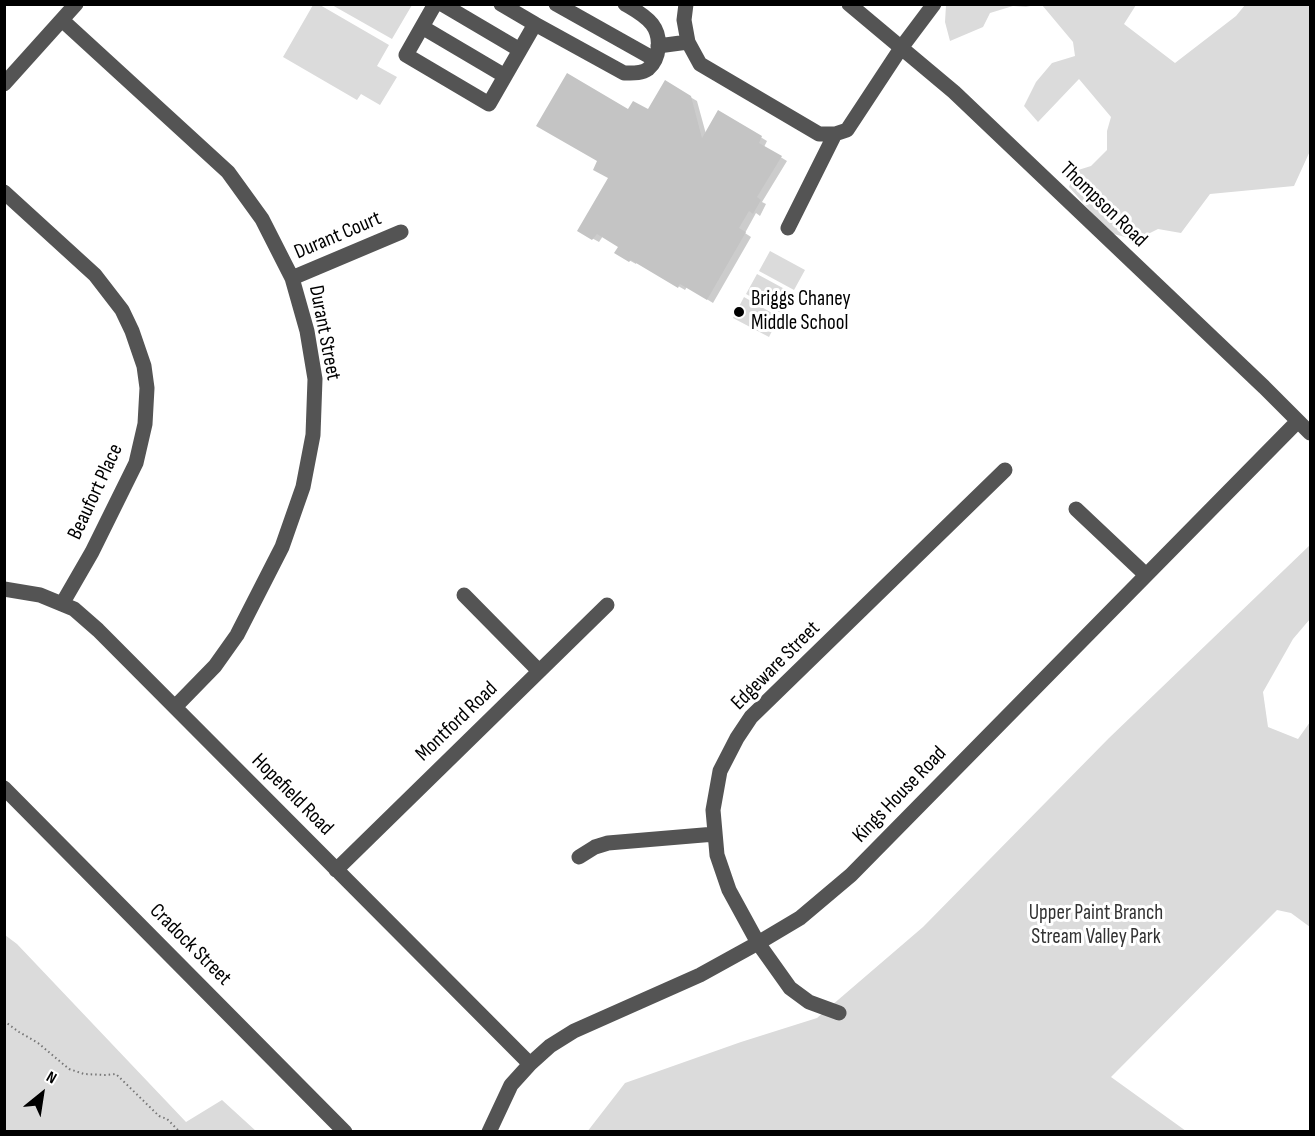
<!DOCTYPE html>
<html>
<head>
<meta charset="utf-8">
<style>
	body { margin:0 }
	#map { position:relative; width:1315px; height:1136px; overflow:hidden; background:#fff; font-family:"Sofia Sans Condensed",sans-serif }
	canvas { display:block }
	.frame { position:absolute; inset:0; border:6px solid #000; pointer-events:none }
	.north { position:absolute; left:12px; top:1064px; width:60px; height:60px; -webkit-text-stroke:4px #fff; paint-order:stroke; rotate:30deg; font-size:16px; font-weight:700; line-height:24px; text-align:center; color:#000 }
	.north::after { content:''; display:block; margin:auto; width:21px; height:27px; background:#000; clip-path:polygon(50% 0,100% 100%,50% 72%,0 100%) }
</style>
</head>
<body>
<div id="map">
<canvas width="1315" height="1136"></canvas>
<div class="frame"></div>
<div class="north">N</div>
</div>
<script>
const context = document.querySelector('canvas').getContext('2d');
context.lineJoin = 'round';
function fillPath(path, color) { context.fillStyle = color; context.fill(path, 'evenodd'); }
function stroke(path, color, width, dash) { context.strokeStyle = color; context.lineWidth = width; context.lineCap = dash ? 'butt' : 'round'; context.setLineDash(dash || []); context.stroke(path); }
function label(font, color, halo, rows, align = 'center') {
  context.font = font + ' "Sofia Sans Condensed",sans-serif'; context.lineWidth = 6; context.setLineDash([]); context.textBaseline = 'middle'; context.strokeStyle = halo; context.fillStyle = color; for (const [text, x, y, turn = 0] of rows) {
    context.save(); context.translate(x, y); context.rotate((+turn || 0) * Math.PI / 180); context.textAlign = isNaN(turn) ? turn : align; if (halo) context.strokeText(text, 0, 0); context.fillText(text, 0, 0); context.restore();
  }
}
fillPath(new Path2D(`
	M 313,5 L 320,5 L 389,45 L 377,66 L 397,77 L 380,105 L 361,94 L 357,100 L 283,57 Z
	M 332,5 L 412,5 L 392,39 Z
	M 946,5 L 946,4 L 1035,5 L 1026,7 L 1013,6 L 990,13 L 983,27 L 950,41 L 945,22 Z
	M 1042,5 L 1136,5 L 1124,24 L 1175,63 L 1236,16 L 1245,5 L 1310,5 L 1310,151 L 1294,186 L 1210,194 L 1181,233 L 1158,229 L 1136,240 L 1110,233 L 1069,187 L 1075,171 L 1091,166 L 1107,150 L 1107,131 L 1111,117 L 1079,79 L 1038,122 L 1024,106 L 1036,82 L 1052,63 L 1075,56 L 1073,42 Z
	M 770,251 L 805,270 L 794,290 L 759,271 Z
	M 757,274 L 792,293 L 781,313 L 746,294 Z
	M 744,297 L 779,317 L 769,337 L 733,318 Z
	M 1310,545 L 1310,619 L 1293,639 L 1263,692 L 1268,727 L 1298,739 L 1310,722 L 1310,927 L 1291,913 L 1277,910 L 1111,1077 L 1186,1131 L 587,1132 L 625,1083 L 741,1042 L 817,1018 L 923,927 L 1109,738 Z
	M 5,935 L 17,944 L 186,1122 L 222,1100 L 256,1131 L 5,1131 Z`), '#dbdbdb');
fillPath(new Path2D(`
	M 665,82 L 697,101 L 706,134 L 719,112 L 767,141 L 764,147 L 787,161 L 762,202 L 766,204 L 760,216 L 756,213 L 745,233 L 751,237 L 713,303 L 687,287 L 685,290 L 637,262 L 636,264 L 616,253 L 620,246 L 603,236 L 599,242 L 579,231 L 610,178 L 629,111 L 649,111 Z`), '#0003');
fillPath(new Path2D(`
	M 567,73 L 628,109 L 633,101 L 648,109 L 665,80 L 691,96 L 702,138 L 718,110 L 762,136 L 759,143 L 782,156 L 757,197 L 761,200 L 753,214 L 749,211 L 739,228 L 746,232 L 707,300 L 680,284 L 678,288 L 631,260 L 629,262 L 614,253 L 618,247 L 597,234 L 592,240 L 577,231 L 608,178 L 593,170 L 597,161 L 536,126 Z`), '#c4c4c4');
stroke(new Path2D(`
	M 4,1021 L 19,1032 L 38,1043 L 69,1069 L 84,1074 L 105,1075 L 116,1074 L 159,1116 L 167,1119 L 180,1132`), '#767676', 2, [1.5, 3]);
stroke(new Path2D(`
	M 435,4 L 406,55 L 489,104 L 535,24 L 501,4
	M 442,4 L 520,50
	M 556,4 L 654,59
	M 686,4 L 684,20 L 688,42
	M 849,4 L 954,92 L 1264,387 L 1310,433
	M 62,20 L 228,172 L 262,219 L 292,278 L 307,331 L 315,379 L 313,435 L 303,487 L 282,547 L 237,635 L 215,666 L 175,707
	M 535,24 L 624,73 C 632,73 641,74 648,69 C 660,59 662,37 652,24 C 645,15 635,10 625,4
	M 422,27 L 505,76
	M 658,46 L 688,42 L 700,64 L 819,134 L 835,134 L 847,130 L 901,48 L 934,4
	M 4,84 L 76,4
	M 4,192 L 95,275 L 122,310 L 132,331 L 144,366 L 147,388 L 145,424 L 136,463 L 92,552 L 62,604
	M 788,228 L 835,134
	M 292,278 L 401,232
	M 1076,509 L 1146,575
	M 4,589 L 40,595 L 74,609 L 98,630 L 530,1064
	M 464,595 L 539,671
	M 4,788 L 345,1132
	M 579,857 L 595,847 L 608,843 L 715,834
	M 336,870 L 607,605
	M 839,1013 L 809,1002 L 790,988 L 758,943 L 729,890 L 717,855 L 713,810 L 720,771 L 737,738 L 751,717 L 1005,470
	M 489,1132 L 511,1085 L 530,1064 L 550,1046 L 574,1031 L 700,975 L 758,943 L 800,918 L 851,875 L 1298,421`), '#545454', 15);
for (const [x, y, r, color] of [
	[739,312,6,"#000"]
]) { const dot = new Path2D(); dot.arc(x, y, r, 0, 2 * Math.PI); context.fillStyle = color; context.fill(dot); stroke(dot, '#fff', 2); }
label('21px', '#000', '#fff', [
	["Thompson Road",1103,205,44],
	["Durant Court",338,236,-23],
	["Durant Street",324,333,79],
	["Beaufort Place",96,492,-65],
	["Edgeware Street",776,666,-45],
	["Montford Road",457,722,-44],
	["Hopefield Road",292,795,45],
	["Kings House Road",900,795,-46],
	["Cradock Street",190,945,45]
]);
label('21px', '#000', '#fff', [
	["Briggs Chaney",751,300],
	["Middle School",751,324]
], 'left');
label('21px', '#323232', '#fff', [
	["Upper Paint Branch",1096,914],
	["Stream Valley Park",1096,938]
]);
</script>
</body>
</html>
